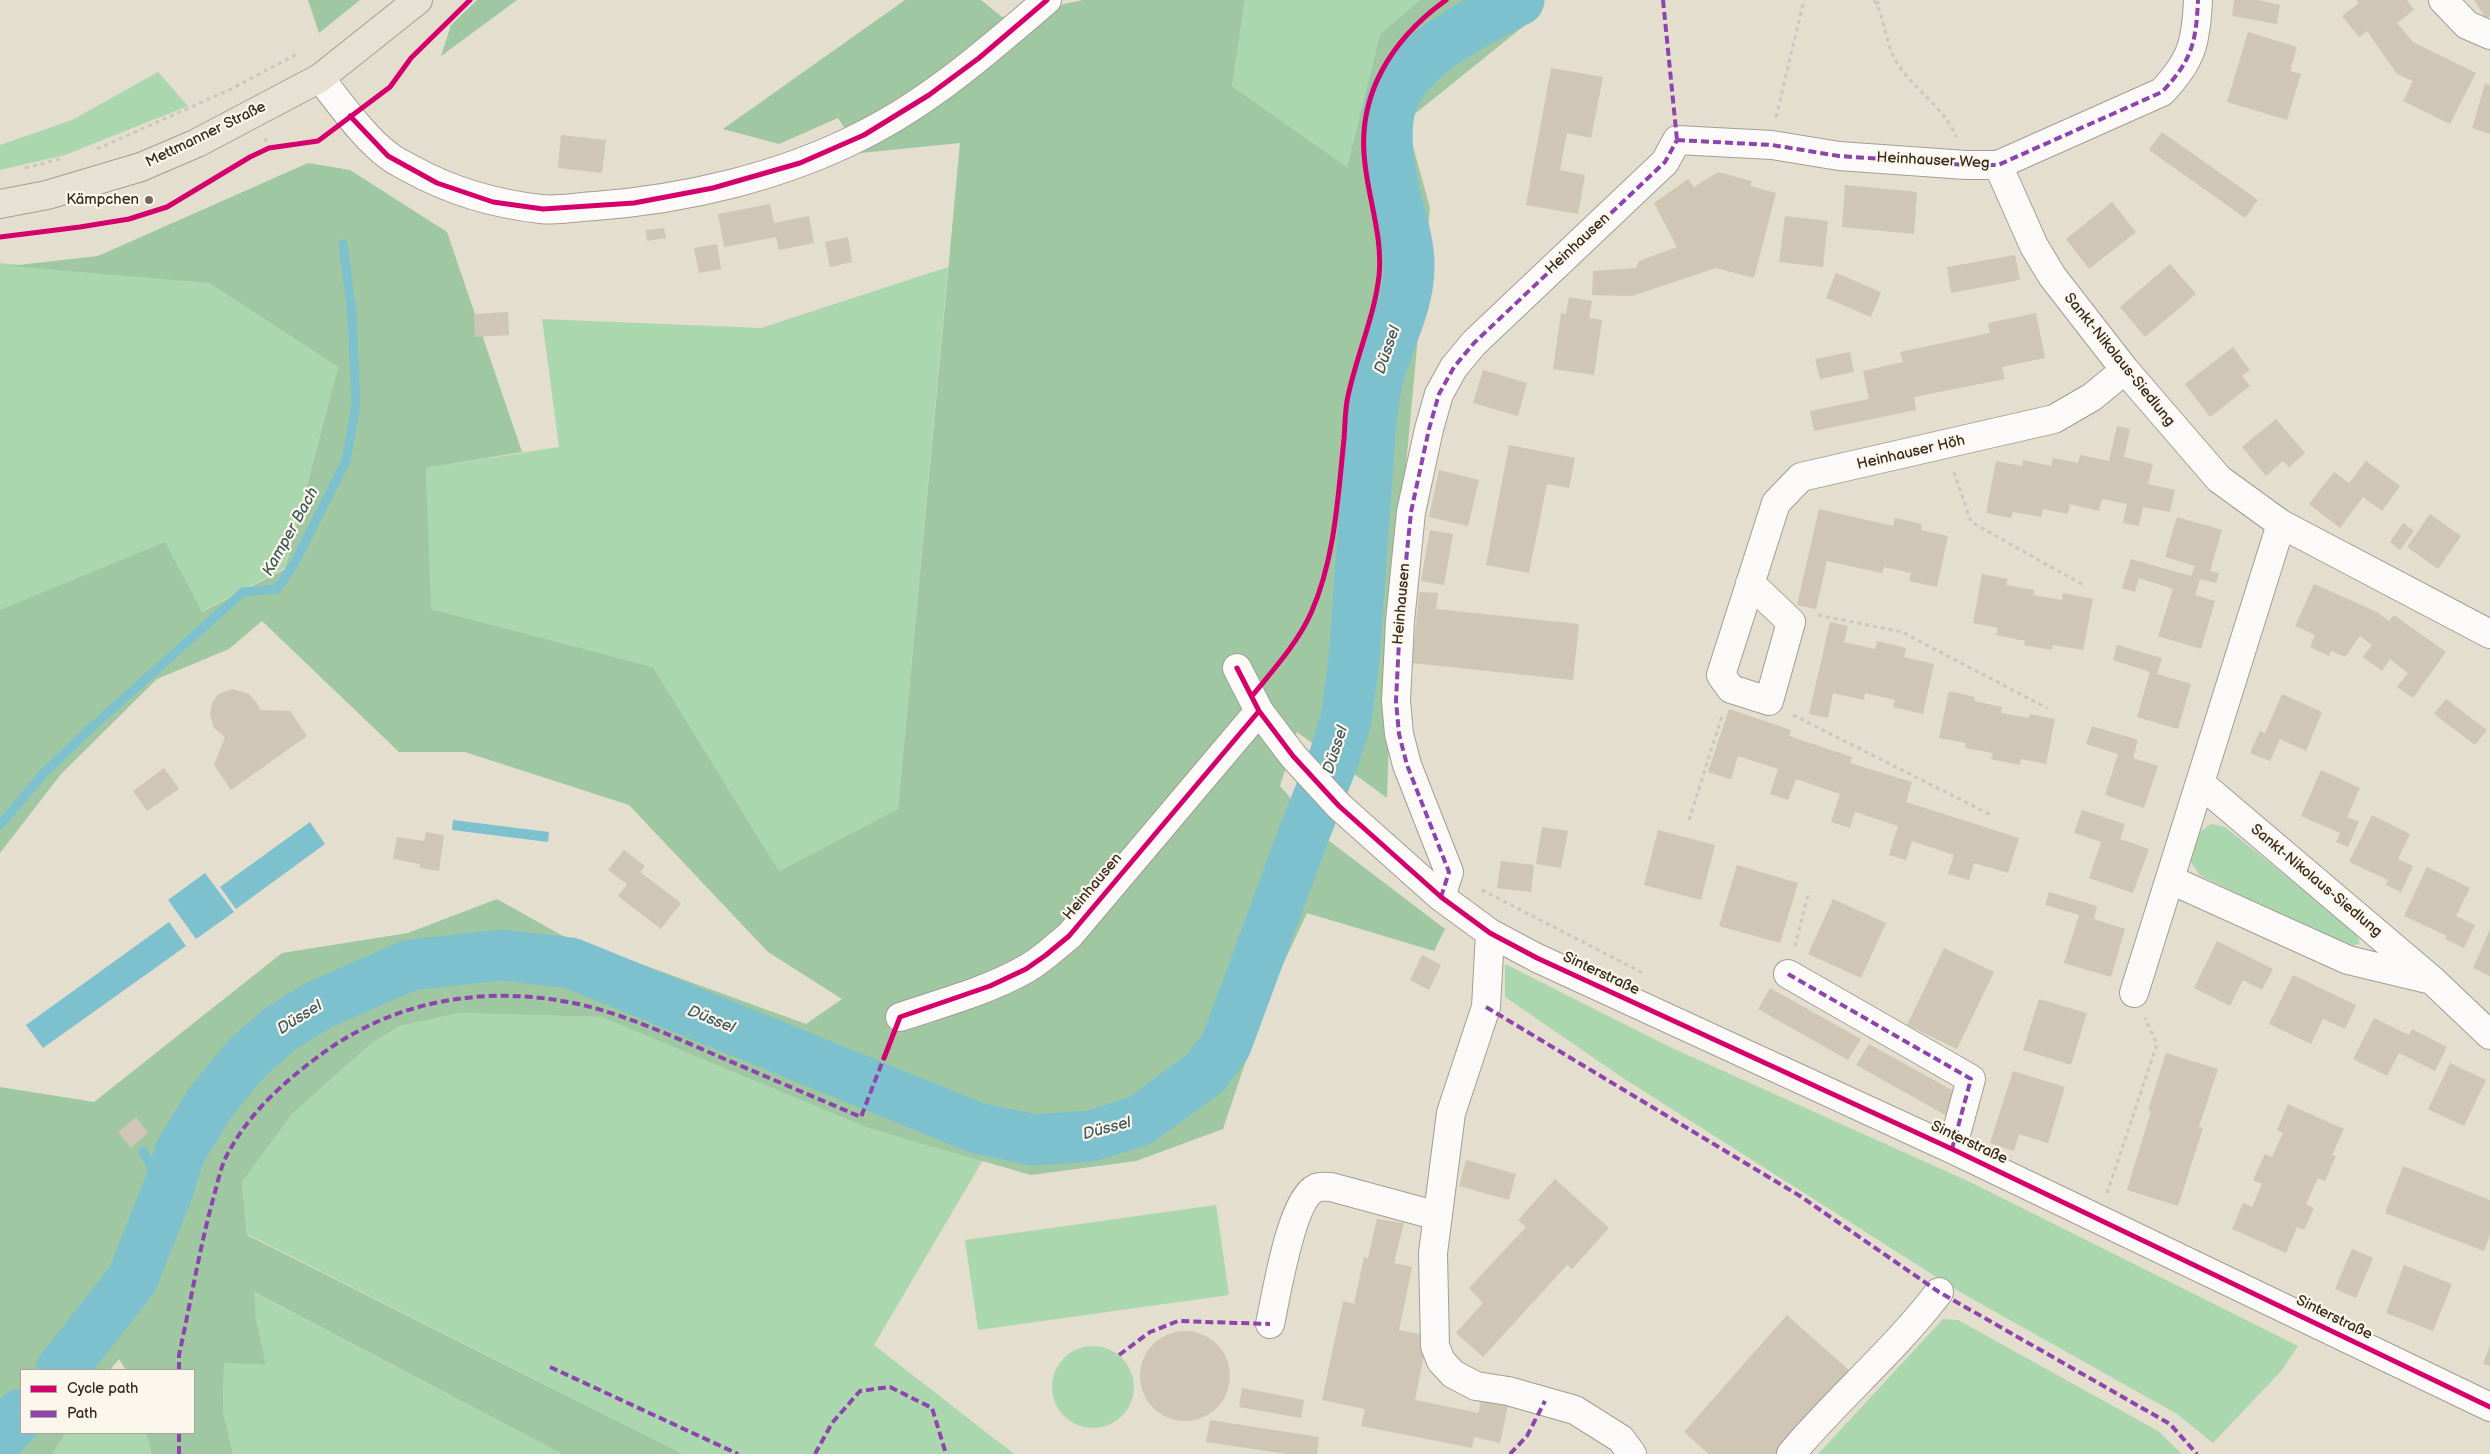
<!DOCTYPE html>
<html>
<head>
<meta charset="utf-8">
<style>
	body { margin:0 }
	#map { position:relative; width:2490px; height:1454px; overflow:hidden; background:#e3decd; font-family:"Balsamiq Sans",sans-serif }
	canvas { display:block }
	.legend { position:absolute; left:20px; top:1369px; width:175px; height:65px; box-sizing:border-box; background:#fbf7ec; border:1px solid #aea59a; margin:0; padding:6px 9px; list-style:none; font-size:15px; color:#3b2a1e }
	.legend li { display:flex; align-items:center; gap:10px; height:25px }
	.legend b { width:25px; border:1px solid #aea59a }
</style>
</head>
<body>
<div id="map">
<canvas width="2490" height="1454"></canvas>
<ul class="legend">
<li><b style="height:6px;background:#d6006c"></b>Cycle path</li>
<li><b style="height:6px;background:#8e44ad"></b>Path</li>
</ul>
</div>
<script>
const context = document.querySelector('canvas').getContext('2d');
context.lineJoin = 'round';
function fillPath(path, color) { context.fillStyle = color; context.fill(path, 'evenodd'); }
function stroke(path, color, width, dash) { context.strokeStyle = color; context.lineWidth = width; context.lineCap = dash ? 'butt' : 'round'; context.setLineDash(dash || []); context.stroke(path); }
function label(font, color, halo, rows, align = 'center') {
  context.font = font + ' "Balsamiq Sans",sans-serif'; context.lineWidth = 4.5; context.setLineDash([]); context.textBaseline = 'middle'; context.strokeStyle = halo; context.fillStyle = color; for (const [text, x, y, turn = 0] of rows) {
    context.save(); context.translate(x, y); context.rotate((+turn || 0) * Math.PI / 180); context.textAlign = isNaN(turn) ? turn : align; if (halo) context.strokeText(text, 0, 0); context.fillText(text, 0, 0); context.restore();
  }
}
fillPath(new Path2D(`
	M 1245,0 L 1420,0 L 1380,34 L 1347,167 L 1232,86 Z
	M 158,72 L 188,106 L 65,155 L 0,170 L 0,145 L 72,120 Z
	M 0,263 L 209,283 L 338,367 L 285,568 L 201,612 L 0,610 Z
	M 948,267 L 898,809 L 779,871 L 653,667 L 430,609 L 426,468 L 559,447 L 542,319 L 761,328 Z
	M 2212,824 L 2225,827 L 2356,932 L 2360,943 L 2350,947 L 2201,876 C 2197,871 2191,864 2190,859 C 2187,843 2200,829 2212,824 Z
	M 1505,964 L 1670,1047 L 1970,1182 L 2298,1346 L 2282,1370 L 2213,1443 L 2177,1414 L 1960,1292 L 1623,1078 L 1505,997 Z
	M 459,1013 L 601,1017 L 868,1128 L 983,1160 L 874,1345 L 1014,1454 L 683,1454 L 247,1234 L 242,1182 L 293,1113 L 372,1043 L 400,1026 Z
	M 1216,1205 L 1229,1295 L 978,1330 L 965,1240 Z
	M 253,1292 L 562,1454 L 233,1454 L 223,1411 L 224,1363 L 265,1365 L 256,1319 Z
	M 1943,1319 L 1958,1320 L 2158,1431 L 2182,1454 L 1818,1454 Z
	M1052 1387a41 41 0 1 1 82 0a41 41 0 1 1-82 0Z
	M 66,1433 L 146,1433 L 152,1454 L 52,1454 Z`), '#abd7ae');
fillPath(new Path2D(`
	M 308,0 L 360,0 L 319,33 Z
	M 477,0 L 517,0 L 441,56 L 451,25 Z
	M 905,0 L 981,0 L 1002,17 L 1083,0 L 1245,0 L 1232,86 L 1347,167 L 1380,34 L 1420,0 L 1532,0 L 1540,13 L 1406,121 L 1430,208 L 1393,604 L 1387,798 L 1297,732 L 1280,786 L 1328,840 L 1445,929 L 1434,951 L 1307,913 L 1266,1001 L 1223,1129 L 1136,1161 L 1031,1175 L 868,1128 L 601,1017 L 459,1013 L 400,1026 L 372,1043 L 293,1113 L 242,1182 L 247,1235 L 683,1454 L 562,1454 L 254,1292 L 256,1319 L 266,1365 L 224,1363 L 223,1411 L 233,1454 L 152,1454 L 146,1433 L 194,1433 L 194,1370 L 126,1370 L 119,1359 L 110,1370 L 21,1370 L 21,1433 L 66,1433 L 52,1454 L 0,1454 L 0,1087 L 94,1102 L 282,953 L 408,933 L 497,899 L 561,935 L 806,1024 L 842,999 L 768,952 L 629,805 L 465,752 L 399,752 L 262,621 L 229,649 L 157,679 L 61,774 L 0,853 L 0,610 L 165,542 L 202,612 L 285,569 L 338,367 L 209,283 L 10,266 L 98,256 L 308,163 L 350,170 L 447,232 L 522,452 L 426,468 L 431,609 L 653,667 L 779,871 L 898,809 L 960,143 L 861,153 L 838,118 L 779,144 L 723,129 Z`), '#9ec7a2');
fillPath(new Path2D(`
	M 453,820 L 549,832 L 548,842 L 452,830 Z
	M 310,822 L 325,844 L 236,909 L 220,887 Z
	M 205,873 L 234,912 L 196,939 L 168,900 Z
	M 169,922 L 186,946 L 43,1048 L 26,1025 Z`), '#7dc1cf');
stroke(new Path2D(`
	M 0,825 L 43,774 L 92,727 L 243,592 L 277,589 L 295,562 L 346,461 L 356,405 L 352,315 L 343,244
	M 143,1151 L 166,1195`), '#7dc1cf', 9);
stroke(new Path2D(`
	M 61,1370 L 132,1280 L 166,1195 L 180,1152 L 210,1103 L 247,1058 L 280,1029 L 319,1005 L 410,965 L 501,955 L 571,963 L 977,1128 L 1034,1140 L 1091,1136 L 1139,1121 L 1205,1073 L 1226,1045 L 1302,839 L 1335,755 L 1346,720 L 1354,660 L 1371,420 C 1373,408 1374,395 1377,382 C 1386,343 1409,308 1409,266 C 1409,237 1397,210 1392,181 C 1388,160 1385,135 1389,113 C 1399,57 1474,24 1519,0
	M 0,1437 L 21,1414`), '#7dc1cf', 51);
fillPath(new Path2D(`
	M 2234,0 L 2258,0 L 2280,5 L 2277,24 L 2232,16 Z
	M 2356,0 L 2407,0 L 2414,10 L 2397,23 L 2413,42 L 2476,73 L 2450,124 L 2403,101 L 2413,81 L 2397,74 L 2367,31 L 2359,37 L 2342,16 L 2359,3 Z
	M 2474,0 L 2490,0 L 2490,16 L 2486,19 Z
	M 2248,32 L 2297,47 L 2290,71 L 2301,74 L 2287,120 L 2227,102 Z
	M 1551,68 L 1603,77 L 1591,138 L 1567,133 L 1560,170 L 1585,175 L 1578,214 L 1526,205 Z
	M 2485,84 L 2490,85 L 2490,134 L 2472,128 Z
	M 2162,132 L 2258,200 L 2245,218 L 2149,150 Z
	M 561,135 L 606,140 L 602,173 L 558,168 Z
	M 1718,172 L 1752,181 L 1750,186 L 1776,193 L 1754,278 L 1716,268 L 1632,296 L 1592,295 L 1593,271 L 1636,268 L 1639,261 L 1677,247 L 1654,203 L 1688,179 L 1694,187 Z
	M 1845,185 L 1917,192 L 1914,234 L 1842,227 Z
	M 2112,202 L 2136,232 L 2089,269 L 2066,239 Z
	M 770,204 L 774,223 L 809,216 L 814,243 L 779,250 L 776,237 L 724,247 L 718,214 Z
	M 1785,216 L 1828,221 L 1823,267 L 1779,262 Z
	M 664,228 L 666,238 L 647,241 L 646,230 Z
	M 848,237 L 852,262 L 830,267 L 825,242 Z
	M 717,244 L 721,269 L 699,273 L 694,248 Z
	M 2015,255 L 2020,280 L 1951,293 L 1947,267 Z
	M 2170,264 L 2196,294 L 2145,337 L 2120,307 Z
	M 1836,273 L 1881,292 L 1871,317 L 1826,298 Z
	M 1569,297 L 1592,301 L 1589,318 L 1602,320 L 1594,375 L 1553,369 L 1561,313 L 1566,314 Z
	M 508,312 L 509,335 L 475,337 L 474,314 Z
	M 2036,313 L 2045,358 L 2002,367 L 2005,379 L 1914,397 L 1916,410 L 1814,431 L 1810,411 L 1869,399 L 1863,371 L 1903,362 L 1900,352 L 1990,333 L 1988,323 Z
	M 2233,347 L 2250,370 L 2242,376 L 2250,386 L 2210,417 L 2185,384 Z
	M 1850,352 L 1854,372 L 1820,379 L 1815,359 Z
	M 1483,370 L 1527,383 L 1518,416 L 1473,403 Z
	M 2276,419 L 2305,453 L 2289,467 L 2283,461 L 2266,476 L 2242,447 Z
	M 2117,426 L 2130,429 L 2124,457 L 2153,464 L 2148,484 L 2175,490 L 2170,512 L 2143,507 L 2139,526 L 2123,523 L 2127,504 L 2102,499 L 2099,511 L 2070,504 L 2068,514 L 2043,509 L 2041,517 L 2013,512 L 2011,518 L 1986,513 L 1996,461 L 2022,466 L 2023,460 L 2051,466 L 2053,458 L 2078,463 L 2080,455 L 2109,461 Z
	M 1509,445 L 1575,458 L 1569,488 L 1547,484 L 1529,573 L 1486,565 Z
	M 2366,461 L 2400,486 L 2382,511 L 2363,497 L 2340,528 L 2309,504 L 2334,472 L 2349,483 Z
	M 1439,470 L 1479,480 L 1468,526 L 1429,517 Z
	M 1819,509 L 1893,526 L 1895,518 L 1922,524 L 1921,530 L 1948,536 L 1937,587 L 1909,581 L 1911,573 L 1884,567 L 1882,573 L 1827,561 L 1816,609 L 1797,605 Z
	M 2430,514 L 2461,536 L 2438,569 L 2407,547 Z
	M 2177,517 L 2222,530 L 2210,571 L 2219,573 L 2216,583 L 2200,579 L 2195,595 L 2215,601 L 2201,649 L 2158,636 L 2173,589 L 2139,578 L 2135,592 L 2122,588 L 2131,559 L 2191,576 L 2195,566 L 2165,557 Z
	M 2403,523 L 2414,531 L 2400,550 L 2390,542 Z
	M 1430,530 L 1453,534 L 1444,585 L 1421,581 Z
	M 1982,574 L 2008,579 L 2006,585 L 2034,590 L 2033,595 L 2062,600 L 2063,593 L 2093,599 L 2083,650 L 2053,645 L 2052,650 L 2024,645 L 2025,641 L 1996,635 L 1998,628 L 1973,623 Z
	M 2314,584 L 2377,612 L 2389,621 L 2394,615 L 2446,652 L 2413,698 L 2397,687 L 2408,673 L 2390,659 L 2382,671 L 2363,657 L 2372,645 L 2360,636 L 2345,657 L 2331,651 L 2329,656 L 2310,647 L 2315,635 L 2295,626 Z
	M 1419,592 L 1438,593 L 1436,609 L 1579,624 L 1573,680 L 1412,663 Z
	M 1830,622 L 1848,626 L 1844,642 L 1875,649 L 1877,641 L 1906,648 L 1904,657 L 1934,664 L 1923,714 L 1893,707 L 1895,700 L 1865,693 L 1864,700 L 1833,693 L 1828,718 L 1809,714 Z
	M 2117,645 L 2162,658 L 2157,674 L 2191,684 L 2178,729 L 2137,717 L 2150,672 L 2113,660 Z
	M 232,689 L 249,694 L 257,703 L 260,710 L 290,711 L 307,736 L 231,790 L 214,765 L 225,737 L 214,728 L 210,714 L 212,703 L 218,694 Z
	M 1949,691 L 1975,697 L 1974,701 L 2002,707 L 2001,713 L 2029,718 L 2030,714 L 2055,719 L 2046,764 L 2021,759 L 2020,765 L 1991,759 L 1993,753 L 1965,748 L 1966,743 L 1939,738 Z
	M 2282,694 L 2322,712 L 2306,751 L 2280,739 L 2270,761 L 2250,753 L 2260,731 L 2265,733 Z
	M 2446,699 L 2487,730 L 2475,745 L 2434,714 Z
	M 1729,709 L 1791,730 L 1789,736 L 1852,757 L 1850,763 L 1912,782 L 1906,802 L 2019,838 L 2008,873 L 1974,863 L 1969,880 L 1948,874 L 1954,855 L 1912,841 L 1906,860 L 1889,855 L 1898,826 L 1855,812 L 1850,828 L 1831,822 L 1840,794 L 1796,779 L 1788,800 L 1770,794 L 1778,769 L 1738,756 L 1731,779 L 1708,772 Z
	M 2092,726 L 2138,740 L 2133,758 L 2158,766 L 2144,808 L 2105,795 L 2118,754 L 2086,744 Z
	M 164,768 L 179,789 L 147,811 L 133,791 Z
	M 2321,770 L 2360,788 L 2347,817 L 2359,822 L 2348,847 L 2336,842 L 2340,833 L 2301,816 Z
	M 2082,810 L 2125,824 L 2120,839 L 2149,849 L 2133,893 L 2089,878 L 2101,842 L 2074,833 Z
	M 2372,815 L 2410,834 L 2398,859 L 2413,866 L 2401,892 L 2386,885 L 2388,880 L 2349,862 Z
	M 1542,827 L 1568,831 L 1561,868 L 1536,864 Z
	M 1658,830 L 1715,845 L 1701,900 L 1644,885 Z
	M 426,832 L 444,835 L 439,871 L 420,868 L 420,864 L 393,859 L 397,837 L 424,841 Z
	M 624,850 L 645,866 L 640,872 L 681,903 L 661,929 L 618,896 L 627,884 L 608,870 Z
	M 1501,861 L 1534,865 L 1531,892 L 1497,888 Z
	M 1737,865 L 1798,883 L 1780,943 L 1719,926 Z
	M 2427,867 L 2470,888 L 2456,916 L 2475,925 L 2464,948 L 2445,939 L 2447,936 L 2404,916 Z
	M 2049,892 L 2097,906 L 2094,919 L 2125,929 L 2111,977 L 2064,963 L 2079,915 L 2045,905 Z
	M 1833,899 L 1886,923 L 1861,978 L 1808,954 Z
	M 2490,929 L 2490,976 L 2473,968 Z
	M 2217,941 L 2273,969 L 2262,990 L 2243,980 L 2230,1006 L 2194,988 Z
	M 1944,948 L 1994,972 L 1957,1049 L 1907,1025 Z
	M 1422,955 L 1441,965 L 1429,990 L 1410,980 Z
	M 2293,975 L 2356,1005 L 2345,1029 L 2323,1019 L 2311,1044 L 2269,1024 Z
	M 1770,988 L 1861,1039 L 1848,1060 L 1758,1009 Z
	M 2039,999 L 2087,1013 L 2071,1065 L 2023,1050 Z
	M 2374,1018 L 2409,1035 L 2412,1029 L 2447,1047 L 2435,1071 L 2399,1053 L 2387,1076 L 2353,1059 Z
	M 1869,1044 L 1959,1094 L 1947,1116 L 1856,1065 Z
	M 2166,1053 L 2218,1069 L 2199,1127 L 2203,1128 L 2178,1206 L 2127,1190 L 2151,1111 L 2148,1110 Z
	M 2450,1063 L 2486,1080 L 2464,1126 L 2428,1109 Z
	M 2013,1071 L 2065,1087 L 2048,1143 L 2019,1134 L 2014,1151 L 1990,1143 Z
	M 2288,1104 L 2344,1129 L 2332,1155 L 2336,1156 L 2325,1181 L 2318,1178 L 2306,1204 L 2314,1208 L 2304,1230 L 2297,1227 L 2286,1253 L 2232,1229 L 2243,1203 L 2252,1207 L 2262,1184 L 2253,1180 L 2265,1154 L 2272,1157 L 2283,1133 L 2277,1130 Z
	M 136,1117 L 148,1133 L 131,1148 L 118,1132 Z
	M 1466,1160 L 1516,1174 L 1509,1200 L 1459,1186 Z
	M 2403,1166 L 2490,1200 L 2490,1235 L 2484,1251 L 2385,1213 Z
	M 1555,1179 L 1609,1228 L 1572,1269 L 1567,1265 L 1483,1357 L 1456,1333 L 1483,1303 L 1469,1288 L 1526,1227 L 1518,1220 Z
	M 1377,1219 L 1404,1223 L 1394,1263 L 1412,1267 L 1399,1330 L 1428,1336 L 1415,1400 L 1479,1413 L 1481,1396 L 1509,1401 L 1500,1443 L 1474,1437 L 1472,1448 L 1361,1426 L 1365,1409 L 1322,1400 L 1343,1301 L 1354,1304 L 1364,1257 L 1368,1258 Z
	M 2352,1249 L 2373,1258 L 2356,1298 L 2335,1289 Z
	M 2404,1265 L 2452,1284 L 2433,1331 L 2386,1313 Z
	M 1787,1315 L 1852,1373 L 1780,1454 L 1709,1454 L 1684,1432 Z
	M1140 1376a45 45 0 1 1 90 0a45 45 0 1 1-90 0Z
	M 2490,1345 L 2490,1366 L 2483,1364 Z
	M 1242,1388 L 1304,1400 L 1301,1418 L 1239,1407 Z
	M 1210,1420 L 1319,1437 L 1317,1454 L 1287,1454 L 1206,1442 Z`), '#cfc6b6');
const minor = new Path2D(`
	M 2443,0 L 2467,25 L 2490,35
	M 320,78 C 339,102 365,139 389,156 C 395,161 404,165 411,169 C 451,191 495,204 541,209 C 558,211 577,207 595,206 C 686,199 781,177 863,135 C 931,101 990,49 1047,0
	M 1998,165 L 2034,246 L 2052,276 L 2125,370 L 2219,479 L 2281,524 L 2490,634
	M 1750,583 L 1791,622 L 1769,701 L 1731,689 L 1721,675 L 1776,503 L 1801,477 L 2054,419 L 2092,397 L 2125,370
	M 1237,668 L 1259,711 L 1293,756 L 1339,806 L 1441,897 L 1490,933 L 1537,958 L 1952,1149 L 2490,1407
	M 2200,783 L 2432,980 L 2490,1035
	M 2171,880 L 2348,960 L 2427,979
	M 1441,897 L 1449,872 L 1407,765 L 1399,734 L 1396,701 L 1400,621 L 1411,512 L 1429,429 L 1439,394 L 1454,367 L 1474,343 L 1665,162 L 1677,140 L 1772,145 L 1839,156 L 1966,165 L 1998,165 L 2162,92 C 2192,60 2196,43 2198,0
	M 1490,933 L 1486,1007 L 1451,1113 L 1433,1253 L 1435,1346 L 1441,1361 L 1453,1374 L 1476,1386 L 1508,1391 L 1575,1410 L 1621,1439 L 1632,1454
	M 1788,974 L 1971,1079 L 1952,1149
	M 2134,993 L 2281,524
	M 900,1017 C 942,1003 987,991 1026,969 C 1042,960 1055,947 1069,936 L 1259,711
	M 1270,1324 C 1276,1297 1291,1199 1316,1188 C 1320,1186 1327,1187 1331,1187 L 1438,1216
	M 1791,1454 C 1838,1398 1895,1350 1939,1292`);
const major = new Path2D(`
	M 0,204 L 47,195 L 141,167 L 197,143 L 320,78 L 418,0`);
stroke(minor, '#a39e93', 30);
stroke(major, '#a39e93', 30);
stroke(new Path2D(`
	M 1874,0 C 1885,18 1885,42 1896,61 C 1912,89 1945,107 1956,137
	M 1876,4 L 1882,0
	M 1776,117 L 1804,0
	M 265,138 L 269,148
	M 97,149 L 231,89 L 297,54
	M 25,168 L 60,159
	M 1954,472 L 1971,522 L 2085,586
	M 1818,615 L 1902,632 L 2047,708
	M 1793,715 L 1993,816
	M 1689,820 L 1722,716
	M 1482,890 L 1643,973
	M 1795,946 L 1809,891
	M 2107,1193 L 2157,1044 L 2145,1018`), '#cac7c2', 3, [4, 4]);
stroke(minor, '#fbfaf8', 28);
stroke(major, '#e6e1d3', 28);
stroke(new Path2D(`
	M 1663,0 L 1677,140
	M 1677,140 L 1772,145 L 1839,156 L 1966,165 L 1998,165 L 2162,92 C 2192,60 2196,43 2198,0
	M 1441,897 L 1449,872 L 1407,765 L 1399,734 L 1396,701 L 1400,621 L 1411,512 L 1429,429 L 1439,394 L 1454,367 L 1474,343 L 1665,162 L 1677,140
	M 1788,974 L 1971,1079 L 1952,1149
	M 1486,1007 L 1800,1196 L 1939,1292 L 2170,1424 L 2197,1454
	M 1119,1355 L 1150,1332 L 1178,1321 L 1270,1324
	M 550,1367 L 738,1454
	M 179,1370 L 179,1355 C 191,1301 200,1245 215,1192 C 218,1181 221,1167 226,1157 C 247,1116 279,1086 315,1059 C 391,1000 485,984 578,1004 C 627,1015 674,1037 720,1057 C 767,1077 814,1097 861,1117 L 885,1055
	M 179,1454 L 179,1433
	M 815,1454 L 832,1423 L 860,1391 L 890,1387 L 932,1408 L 946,1454
	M 1510,1454 L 1527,1436 L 1545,1401`), '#8e44ad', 4, [8, 4]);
stroke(new Path2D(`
	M 350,116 L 388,156 L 437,183 L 493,202 L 543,209 L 634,203 L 713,188 L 800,163 L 864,135 L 929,95 L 979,58 L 1047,0
	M 0,237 L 80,227 L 129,219 L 167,207 L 250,157 L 269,148 L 318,141 L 390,87 L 411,58 L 470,0
	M 1237,668 L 1259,711 L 1293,756 L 1339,806 L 1441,897 L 1490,933 L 1537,958 L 1952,1149 L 2490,1407
	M 1252,696 C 1273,670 1297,644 1311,613 C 1335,559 1338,496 1344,439 C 1345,426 1345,413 1347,401 C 1355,359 1374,319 1379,276 C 1383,238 1369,201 1365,164 C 1356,95 1392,39 1446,0
	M 884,1058 L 900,1017 L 990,986 L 1026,969 L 1046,955 L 1069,936 L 1259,711`), '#d6006c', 5);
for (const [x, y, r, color] of [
	[149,200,5,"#76695b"]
]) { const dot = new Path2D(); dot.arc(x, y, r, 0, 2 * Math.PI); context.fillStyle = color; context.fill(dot); stroke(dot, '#fbf7ec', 2); }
label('15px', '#3b2a1e', '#fbf7ec', [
	["Mettmanner Straße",206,135,-26],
	["Heinhauser Weg",1933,161,3],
	["Heinhausen",1578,244,-43],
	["Sankt-Nikolaus-Siedlung",2119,360,51],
	["Heinhauser Höh",1911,453,-13],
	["Heinhausen",1402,604,-85],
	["Sankt-Nikolaus-Siedlung",2316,881,40],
	["Heinhausen",1093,887,-50],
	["Sinterstraße",1601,974,25],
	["Sinterstraße",1969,1143,25],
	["Sinterstraße",2334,1318,26]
]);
label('15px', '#3b2a1e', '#fbf7ec', [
	["Kämpchen",139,200]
], 'right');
label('italic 16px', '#435a5c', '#fbf7ec', [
	["Düssel",1388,350,-71],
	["Kamper Bach",291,532,-61],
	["Düssel",1336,750,-72],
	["Düssel",300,1018,-32],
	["Düssel",711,1020,22],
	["Düssel",1107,1129,-15]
]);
</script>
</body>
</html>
